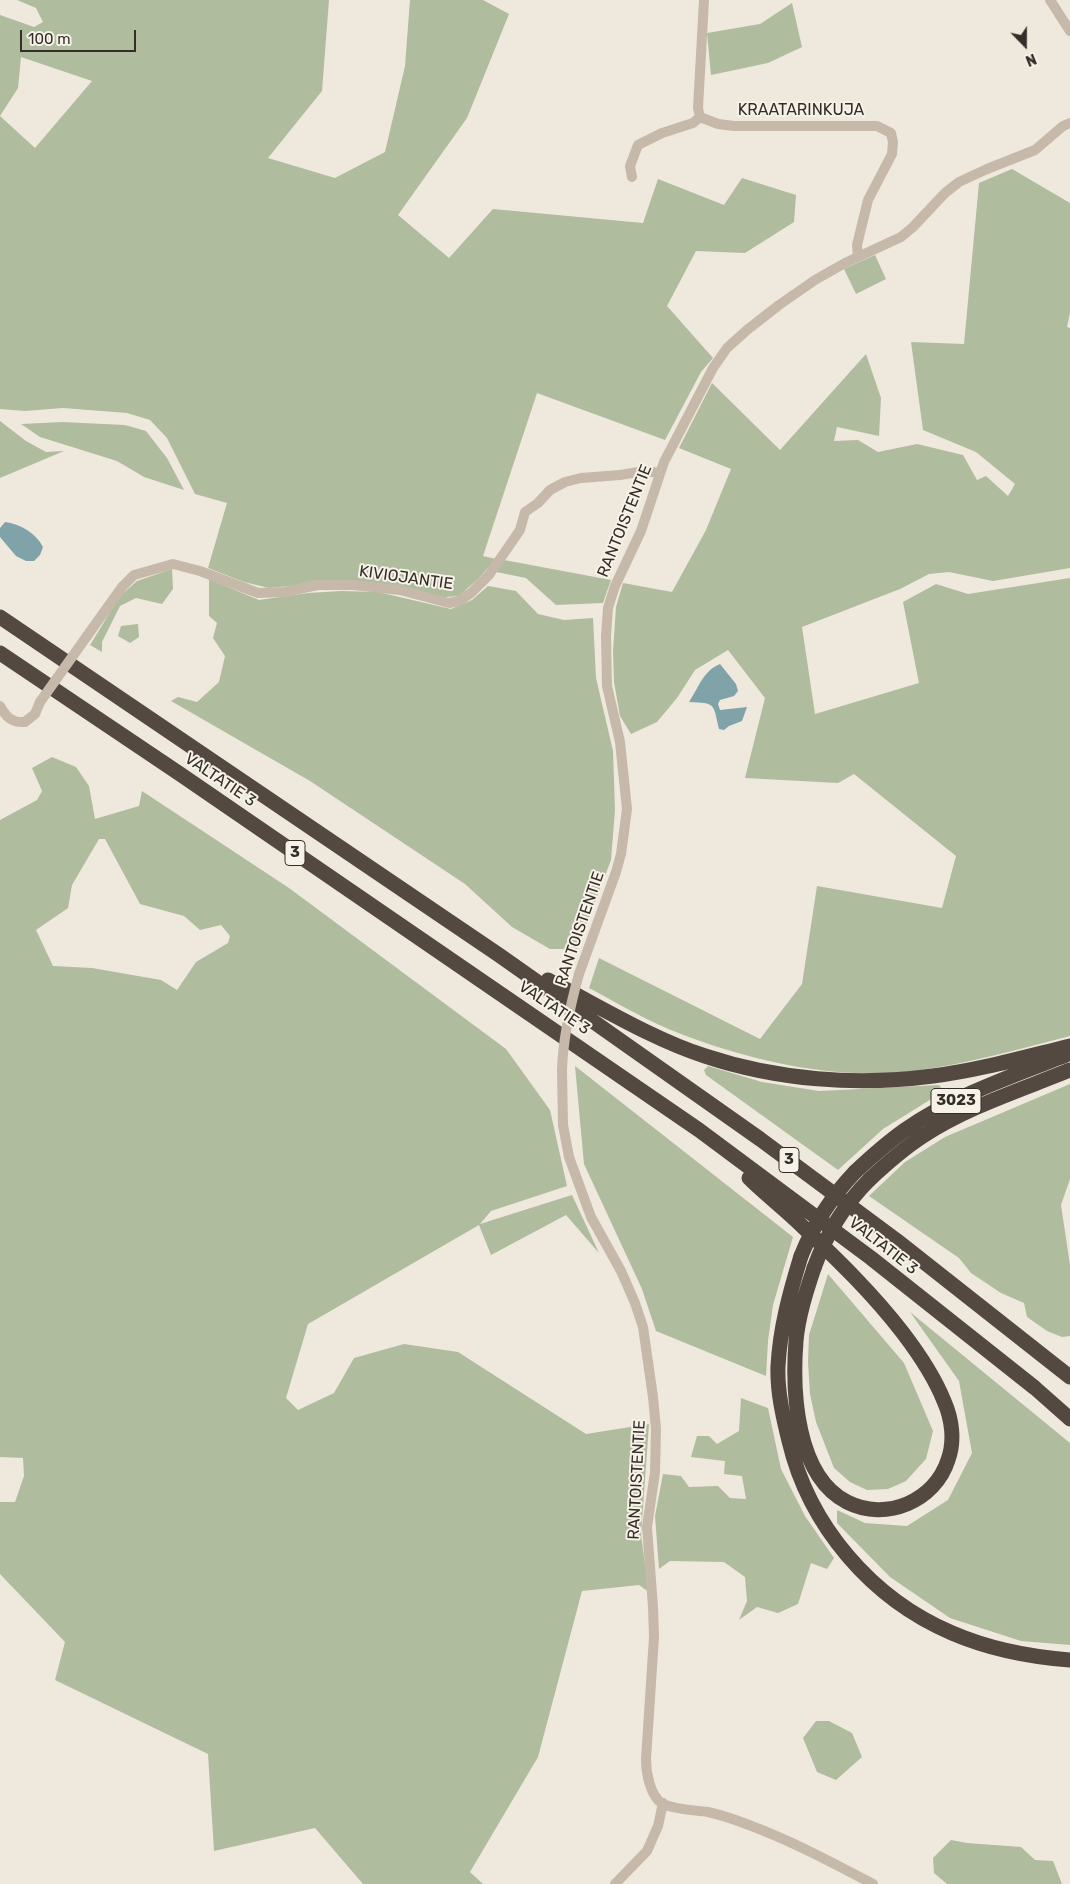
<!DOCTYPE html>
<html>
<head>
<meta charset="utf-8">
<style>
	body { margin:0 }
	#map { position:relative; width:1070px; height:1884px; overflow:hidden; background:#efe8dd; font-family:Rubik,sans-serif }
	canvas { display:block }
	.north { position:absolute; left:1000px; top:20px; width:50px; height:50px; -webkit-text-stroke:4px #f7f2e8; paint-order:stroke; rotate:158deg; font-size:14px; font-weight:700; line-height:20px; text-align:center; color:#342d29 }
	.north::after { content:''; display:block; margin:auto; width:18px; height:22px; background:#342d29; clip-path:polygon(50% 0,100% 100%,50% 72%,0 100%) }
	.scale { position:absolute; left:20px; top:30px; width:116px; height:22px; box-sizing:border-box; border:2px solid #342d29; border-top:0; padding-left:6px; font-size:15px; line-height:18px; white-space:nowrap; color:#342d29; -webkit-text-stroke:4px #f7f2e8; paint-order:stroke }
</style>
</head>
<body>
<div id="map">
<canvas width="1070" height="1884"></canvas>
<div class="north">N</div>
<div class="scale">100 m</div>
</div>
<script>
const context = document.querySelector('canvas').getContext('2d');
context.lineJoin = 'round';
function fillPath(path, color) { context.fillStyle = color; context.fill(path, 'evenodd'); }
function stroke(path, color, width, dash) { context.strokeStyle = color; context.lineWidth = width; context.lineCap = dash ? 'butt' : 'round'; context.setLineDash(dash || []); context.stroke(path); }
function label(font, color, halo, rows, align = 'center') {
  context.font = font + ' Rubik,sans-serif'; context.lineWidth = 4; context.setLineDash([]); context.textBaseline = 'middle'; context.strokeStyle = halo; context.fillStyle = color; for (const [text, x, y, turn = 0] of rows) {
    context.save(); context.translate(x, y); context.rotate((+turn || 0) * Math.PI / 180); context.textAlign = isNaN(turn) ? turn : align; if (halo) context.strokeText(text, 0, 0); context.fillText(text, 0, 0); context.restore();
  }
}
fillPath(new Path2D(`
	M 17,0 L 329,0 L 322,91 L 268,158 L 335,178 L 385,152 L 405,66 L 410,0 L 483,0 L 509,14 L 467,118 L 398,215 L 449,258 L 493,209 L 643,223 L 658,179 L 724,205 L 742,178 L 796,195 L 794,222 L 745,253 L 696,251 L 667,306 L 713,358 L 701,372 L 665,440 L 537,393 L 483,556 L 496,559 L 478,579 L 459,596 L 445,597 L 300,585 L 269,588 L 244,582 L 208,568 L 227,503 L 195,494 L 167,438 L 150,420 L 127,413 L 63,408 L 25,411 L 0,409 L 0,116 L 35,148 L 92,81 L 21,57 L 18,88 L 0,116 L 0,15 L 34,27 L 43,22 L 36,8 Z
	M 792,3 L 802,47 L 768,63 L 711,75 L 707,33 L 760,24 Z
	M 1012,169 L 1070,203 L 1070,313 L 1067,327 L 1070,328 L 1070,568 L 993,581 L 949,572 L 929,574 L 900,589 L 802,627 L 815,714 L 919,683 L 903,602 L 936,584 L 968,594 L 1070,578 L 1070,1036 C 1019,1049 967,1064 914,1071 C 835,1080 754,1062 681,1034 C 649,1022 619,1004 589,988 L 599,958 L 760,1039 L 802,984 L 817,886 L 942,908 L 956,856 L 854,774 L 838,783 L 745,778 L 765,698 L 728,650 L 695,670 L 677,698 L 657,722 L 631,734 L 620,716 L 614,682 L 613,651 L 616,607 L 623,583 L 672,592 L 706,530 L 731,469 L 679,448 L 712,383 L 780,450 L 866,354 L 881,398 L 879,436 L 837,427 L 834,441 L 858,440 L 878,452 L 917,444 L 963,455 L 977,480 L 986,476 L 1008,496 L 1015,484 L 976,452 L 923,430 L 911,342 L 964,344 L 979,183 Z
	M 875,255 L 886,279 L 856,294 L 844,269 Z
	M 0,421 L 26,441 L 46,452 L 64,451 L 0,478 Z
	M 62,422 L 125,425 L 146,431 L 167,458 L 184,490 L 144,477 L 117,461 L 40,437 L 21,424 Z
	M 504,560 L 611,580 L 603,603 L 556,605 L 526,578 L 496,572 Z
	M 172,569 L 173,589 L 162,604 L 136,598 L 120,606 L 102,642 L 102,652 L 90,645 L 120,596 L 137,581 Z
	M 209,579 L 259,600 L 308,593 L 341,591 L 378,592 L 451,609 L 472,600 L 488,586 L 516,591 L 538,614 L 564,620 L 593,618 L 596,678 L 613,751 L 615,810 L 611,860 L 577,949 L 550,949 L 512,927 L 465,884 L 310,781 L 171,701 L 178,697 L 197,702 L 219,682 L 225,656 L 213,638 L 217,623 L 209,616 Z
	M 138,624 L 139,637 L 130,643 L 118,636 L 121,626 Z
	M 52,757 L 76,767 L 89,786 L 95,819 L 139,806 L 142,791 L 289,888 L 506,1049 L 550,1110 L 567,1186 L 491,1211 L 480,1224 L 572,1195 L 599,1253 L 566,1215 L 491,1255 L 479,1225 L 308,1324 L 286,1398 L 298,1410 L 334,1393 L 354,1358 L 404,1344 L 458,1352 L 586,1434 L 649,1424 L 641,1535 L 649,1592 L 639,1585 L 582,1591 L 538,1757 L 470,1872 L 483,1884 L 363,1884 L 315,1828 L 214,1851 L 208,1754 L 55,1680 L 65,1642 L 0,1574 L 0,1502 L 15,1502 L 24,1476 L 23,1458 L 0,1457 L 0,820 L 37,800 L 42,791 L 32,768 ZM 99,839 L 105,839 L 140,904 L 184,916 L 200,930 L 221,925 L 230,936 L 228,943 L 196,962 L 177,990 L 161,980 L 92,968 L 53,966 L 36,930 L 68,908 L 72,885 Z
	M 575,1066 L 793,1237 L 773,1305 L 768,1341 L 766,1376 L 656,1331 L 642,1289 L 584,1164 Z
	M 708,1066 L 762,1082 L 819,1091 L 939,1085 L 942,1089 L 941,1093 L 883,1129 L 838,1170 L 706,1075 L 704,1070 Z
	M 1070,1084 L 1070,1179 L 1061,1205 L 1070,1265 L 1070,1336 L 1062,1337 L 1047,1331 L 1027,1317 L 1024,1303 L 1001,1293 L 971,1273 L 959,1258 L 869,1196 L 905,1162 L 945,1137 Z
	M 828,1274 L 904,1363 L 933,1431 L 926,1459 L 906,1481 L 888,1489 L 867,1490 L 850,1482 L 834,1468 L 816,1422 L 810,1394 L 808,1362 L 809,1335 Z
	M 910,1312 L 1070,1443 L 1070,1645 L 1021,1641 L 950,1618 L 890,1577 L 837,1523 L 837,1510 L 865,1523 L 907,1526 L 948,1500 L 972,1453 L 959,1381 Z
	M 741,1398 L 768,1408 L 781,1469 L 805,1516 L 834,1558 L 827,1569 L 811,1563 L 798,1604 L 778,1613 L 757,1607 L 739,1620 L 747,1601 L 745,1577 L 724,1562 L 670,1561 L 659,1569 L 655,1516 L 663,1474 L 681,1476 L 689,1487 L 718,1486 L 730,1498 L 746,1499 L 742,1476 L 724,1474 L 725,1461 L 691,1457 L 697,1436 L 709,1436 L 717,1444 L 739,1431 Z
	M 816,1721 L 829,1721 L 852,1733 L 862,1757 L 836,1780 L 817,1772 L 803,1738 Z
	M 951,1840 L 967,1843 L 1021,1847 L 1035,1860 L 1053,1861 L 1062,1884 L 947,1884 L 934,1873 L 933,1858 Z`), '#b0bc9e');
fillPath(new Path2D(`
	M 5,522 C 20,524 36,533 43,547 L 40,555 L 34,561 L 26,561 L 16,556 L 0,537 L 0,528 Z
	M 720,664 L 736,684 L 738,691 L 734,696 L 720,700 L 718,704 L 720,710 L 747,707 L 742,721 L 729,726 L 724,730 L 719,729 C 713,703 716,703 689,702 C 699,687 703,671 720,664 Z`), '#7fa3a9');
stroke(new Path2D(`
	M 1050,0 L 1070,31
	M 700,117 L 698,108 L 704,0
	M 632,177 L 630,166 L 638,145 L 662,133 L 693,123 L 700,117 L 718,124 L 734,126 L 877,126 L 891,133 L 893,142 L 892,154 L 868,200 L 857,245 L 858,257
	M 87,636 L 122,587 L 134,575 L 173,564 L 200,571 L 258,593 L 284,592 L 318,585 L 353,585 L 400,590 L 449,603 L 459,601 L 471,593 L 489,575 L 520,530 L 525,512 L 538,503 L 550,490 L 565,482 L 581,478 L 620,475 L 645,471 L 660,473
	M 0,706 C 6,717 12,723 25,722 L 35,714 L 40,702
	M 579,974 L 616,872 L 621,854 L 627,809 L 620,742 L 607,686 L 606,636 L 608,608 L 615,586 L 641,531 L 664,462 L 713,368 L 727,348 L 747,330 L 779,305 L 815,280 L 845,263 L 901,237 L 913,227 L 945,193 L 959,182 L 987,169 L 1035,150 L 1063,126 L 1070,123
	M 562,1070 L 563,1125 L 569,1157 L 591,1217 L 621,1271 L 635,1303 L 643,1327 L 653,1397 L 656,1429 L 655,1472 L 647,1527 L 653,1607 L 654,1637 L 646,1759 C 646,1772 650,1797 663,1804 C 676,1810 695,1810 708,1812 C 722,1815 736,1820 749,1825 C 792,1841 833,1863 873,1884
	M 615,1884 L 647,1851 L 658,1826 L 663,1803`), '#c6b9aa', 10);
stroke(new Path2D(`
	M 0,617 L 499,955 L 760,1139 L 896,1240 L 1070,1377
	M 0,653 L 180,774 L 699,1130 L 871,1258 L 1035,1388 L 1070,1419
	M 548,980 C 599,1006 650,1038 705,1056 C 777,1080 857,1086 933,1076 C 980,1070 1025,1057 1070,1046
	M 855,1172 C 871,1157 888,1142 905,1130 C 953,1096 1012,1076 1066,1055
	M 749,1178 C 766,1195 785,1209 802,1226 C 838,1260 873,1294 903,1333 C 919,1354 934,1376 944,1401 C 952,1419 955,1441 948,1460 C 935,1501 886,1522 847,1502 C 796,1476 792,1392 796,1341 C 798,1317 806,1292 814,1268
	M 869,1180 C 886,1164 903,1149 923,1136 C 967,1107 1021,1090 1070,1070
	M 801,1256 C 790,1292 780,1328 778,1366 C 777,1391 783,1417 789,1441 C 809,1526 872,1599 952,1633 C 989,1649 1031,1657 1070,1660`), '#544941', 15);
stroke(new Path2D(`
	M 40,702 L 87,636
	M 562,1070 C 563,1037 570,1006 579,974`), '#c6b9aa', 10);
stroke(new Path2D(`
	M 801,1256 C 814,1224 831,1197 855,1172
	M 814,1268 C 826,1235 844,1205 869,1180`), '#544941', 15);
for (const [x, y, w] of [
	[295,853,20],
	[956,1101,50],
	[789,1160,20]
]) { const box = new Path2D(); box.roundRect(x - w / 2, y - 12.5, w, 25, 4); context.fillStyle = '#f7f2e8'; context.fill(box); stroke(box, '#342d29', 1); }
label('bold 15px', '#342d29', null, [
	["3",295,853],
	["3023",956,1101],
	["3",789,1160]
]);
label('16px', '#342d29', '#f7f2e8', [
	["KRAATARINKUJA",801,110],
	["RANTOISTENTIE",625,521,-68],
	["KIVIOJANTIE",406,578,8],
	["VALTATIE 3",220,780,34],
	["RANTOISTENTIE",580,929,-71],
	["VALTATIE 3",554,1008,34],
	["VALTATIE 3",883,1246,38],
	["RANTOISTENTIE",637,1480,-87]
]);
</script>
</body>
</html>
